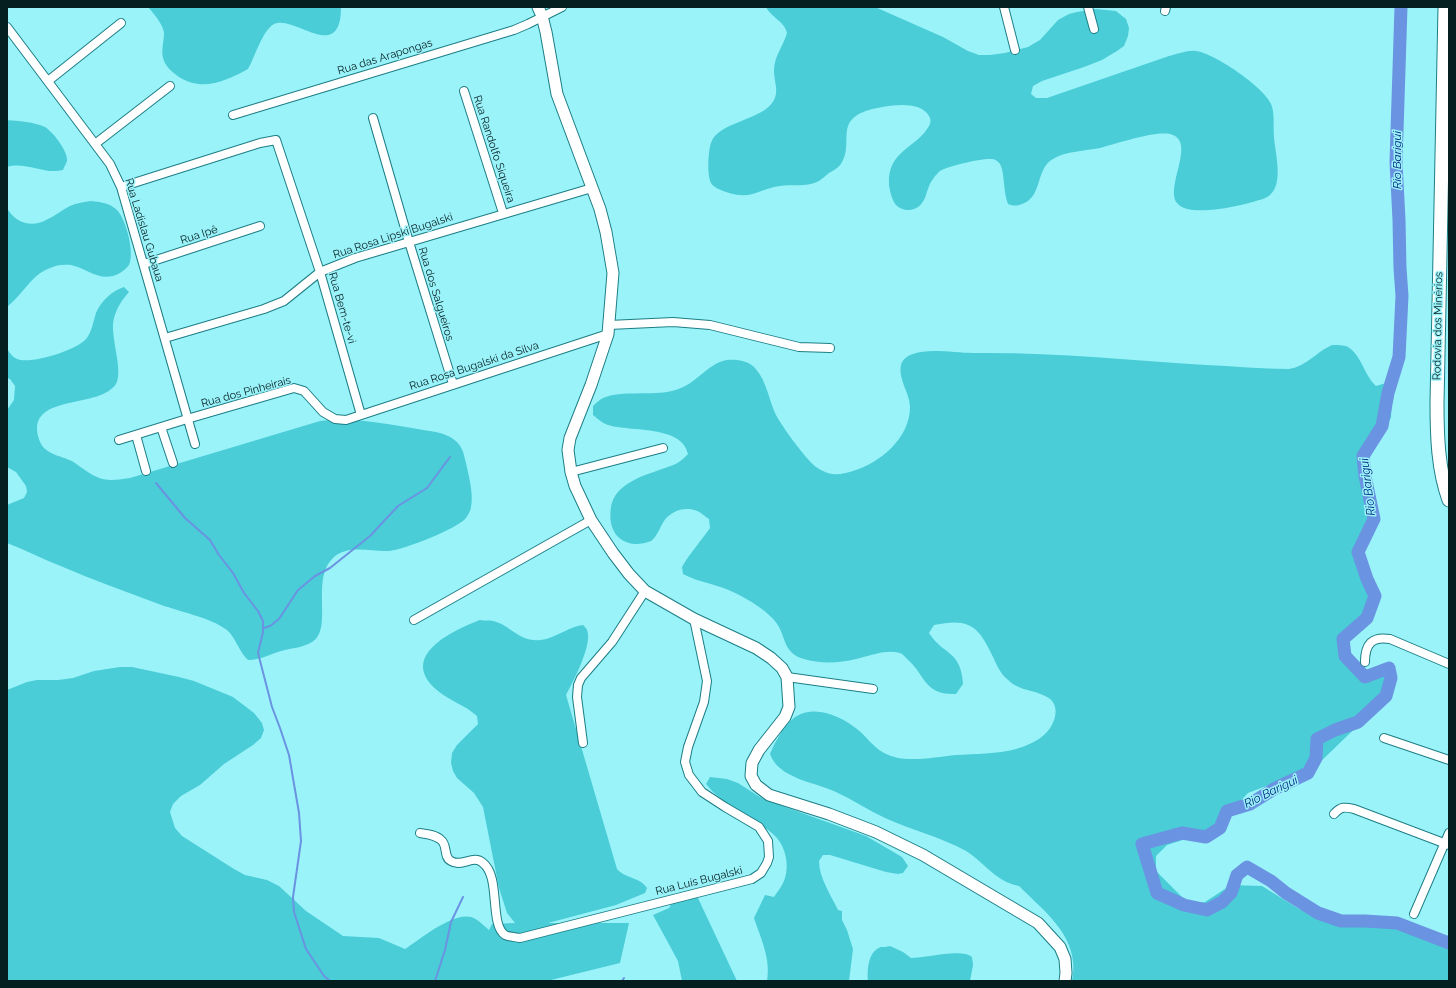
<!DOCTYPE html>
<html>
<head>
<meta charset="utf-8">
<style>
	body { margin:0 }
	#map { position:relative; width:1456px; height:988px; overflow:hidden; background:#9bf3fa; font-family:Raleway,sans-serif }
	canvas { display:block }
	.frame { position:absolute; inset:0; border:8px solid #051f21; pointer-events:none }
</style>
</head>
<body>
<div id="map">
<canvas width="1456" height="988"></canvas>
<div class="frame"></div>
</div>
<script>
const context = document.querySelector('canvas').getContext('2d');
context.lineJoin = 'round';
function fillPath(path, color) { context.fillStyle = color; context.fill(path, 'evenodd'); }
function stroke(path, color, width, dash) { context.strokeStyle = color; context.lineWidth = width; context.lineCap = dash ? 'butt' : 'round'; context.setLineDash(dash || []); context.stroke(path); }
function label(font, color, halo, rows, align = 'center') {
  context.font = font + ' Raleway,sans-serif'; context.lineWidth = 3; context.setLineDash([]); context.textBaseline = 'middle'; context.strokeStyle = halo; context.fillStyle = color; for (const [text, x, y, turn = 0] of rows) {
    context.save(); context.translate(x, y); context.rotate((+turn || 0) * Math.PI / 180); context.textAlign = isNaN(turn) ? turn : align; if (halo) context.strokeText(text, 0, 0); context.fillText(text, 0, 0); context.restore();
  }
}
fillPath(new Path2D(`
	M 148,7 L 341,7 C 341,65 294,14 274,24 C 262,31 255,57 248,69 C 226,81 202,92 179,77 C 172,72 165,66 163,58 C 161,50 164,41 164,33 C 163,24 154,14 148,7 Z
	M 766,7 L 875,7 L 943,37 L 968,51 L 979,55 L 990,55 L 1005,53 L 1028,47 L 1040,40 L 1058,20 L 1069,14 L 1077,12 L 1096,9 L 1116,11 L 1126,19 L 1129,28 L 1128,36 L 1124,46 L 1117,51 L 1102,60 L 1084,67 L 1042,81 L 1033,86 L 1031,94 L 1036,98 L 1047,98 L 1169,56 C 1178,54 1187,50 1196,51 C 1214,53 1264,87 1271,104 C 1275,113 1273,126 1274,137 C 1275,152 1284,183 1270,195 C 1267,198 1260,200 1256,201 C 1241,206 1188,218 1177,203 C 1165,187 1195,144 1173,135 C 1158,129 1117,144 1100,148 C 1085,151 1066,151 1053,159 C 1035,169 1043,197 1022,204 C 1016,206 1014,206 1008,204 C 1003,192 1005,173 1000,164 C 998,161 995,159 991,159 C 983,158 947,166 940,171 C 938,173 934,177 933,179 C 925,189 928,204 914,209 C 908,211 901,210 896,205 C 892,200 890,192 889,185 C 887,150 916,149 929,126 C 931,122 931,119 929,116 C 919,99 885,106 869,110 C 833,121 855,143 841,164 C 838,168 833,171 829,173 C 825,176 821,180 817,182 C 806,187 792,184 780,186 C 757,189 752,201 726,192 C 721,190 714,188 711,183 C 707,176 708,151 711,143 C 718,121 763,121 774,100 C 779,91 774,81 774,71 C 774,56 783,47 787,33 C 785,22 771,17 766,7 Z
	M 7,120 C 18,121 34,122 45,127 C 53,132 68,151 67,161 C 66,164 64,167 63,170 C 44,175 26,161 7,167 Z
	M 91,201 C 100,202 110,203 117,210 C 126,219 135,253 129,265 C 127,268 123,271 120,273 C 101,284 87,268 71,265 C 63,264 56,265 50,268 C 36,273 29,284 20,294 C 16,299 11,303 7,307 L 7,208 C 15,223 32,228 46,220 C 55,216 62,210 70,206 C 77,203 84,202 91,201 Z
	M 124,287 L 129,292 C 122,300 117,307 114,318 C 109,335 124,370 116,384 C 100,408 37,395 37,429 C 37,435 40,444 44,448 C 51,455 61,456 69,460 C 73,461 76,464 79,466 C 100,481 105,482 130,478 L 320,421 C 356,416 401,427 436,432 C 452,436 462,442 465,459 C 468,472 474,494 471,507 C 471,510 468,515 466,518 C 457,529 403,550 389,551 C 371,552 348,544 333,558 C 310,580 334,629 312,642 C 304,647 294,648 285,650 C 272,653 261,660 248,660 C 239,652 236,638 227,630 C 210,617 176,611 156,603 C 125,591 93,580 63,567 C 44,560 26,550 7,543 L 7,505 L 24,498 L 27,492 L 26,486 L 16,472 L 7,467 L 7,410 L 14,400 L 15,386 L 10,379 L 7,378 L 7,348 C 9,352 12,357 17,359 C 30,365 77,350 86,339 C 92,332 93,322 96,313 C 101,301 112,291 124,287 Z
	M 1332,345 C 1337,345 1344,345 1348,347 C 1362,356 1364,375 1376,386 L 1386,383 L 1393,374 L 1391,418 L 1371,443 L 1368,460 L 1375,502 L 1361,556 L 1374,595 L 1374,612 L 1350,633 L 1349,657 L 1355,669 L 1378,670 L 1385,673 L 1384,689 L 1378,706 L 1314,768 L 1248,793 L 1214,830 L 1167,845 L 1156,856 L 1156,871 L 1189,904 L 1205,902 L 1231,885 L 1262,886 L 1299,909 L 1345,924 L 1421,930 L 1449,947 L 1449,981 L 1072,981 C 1073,975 1074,968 1073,962 C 1071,931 1040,907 1019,886 C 996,882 985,863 966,851 C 941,837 911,830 885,818 C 868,810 853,800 836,792 C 815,782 779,779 770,754 C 775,742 784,725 795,717 C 815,704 841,716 857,729 C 866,736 873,747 884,753 C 888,755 894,757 898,758 C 915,761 938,757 956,755 C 975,754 997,754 1016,749 C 1026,746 1038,741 1045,734 C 1056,724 1062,703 1045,696 C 1031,689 1019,691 1007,679 C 1001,674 997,666 994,659 C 979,627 971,617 934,625 L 929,633 C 944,656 961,650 963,684 L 956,694 C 923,695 926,675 907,659 C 905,657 903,654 900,653 C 885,649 870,656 856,659 C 840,663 820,664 804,659 C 781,653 787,634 774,620 C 762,606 735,591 717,586 C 705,582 694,580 683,574 L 682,567 C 690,553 701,541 710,528 L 709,519 C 705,517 701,512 697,511 C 685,506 671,511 664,521 C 660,527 657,537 651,541 C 646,543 641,544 636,544 C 615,543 608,526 611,507 C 615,483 645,475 665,468 C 669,466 675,465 679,462 C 682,460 685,457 688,454 C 682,425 631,432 608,425 C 602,423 598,419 593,415 L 593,406 C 596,403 599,400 603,398 C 622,390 651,396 672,391 C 696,386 707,363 727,360 C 737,359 749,361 755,368 C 767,381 769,401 776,415 C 783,428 805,458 816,467 C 820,470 827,473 832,474 C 839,475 846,473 853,471 C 880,463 910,438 910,407 C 910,393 898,380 901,365 C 902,360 907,356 913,354 C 929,348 955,353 973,353 C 1051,352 1129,360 1206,365 C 1234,366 1261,369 1289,369 C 1307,366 1316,352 1332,345 Z
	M 480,620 C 484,621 489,620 493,621 C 508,624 517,639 534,640 C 552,642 566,627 583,625 C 584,626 587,629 587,630 C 593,644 573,682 566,695 L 617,869 C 626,879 640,877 647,888 L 645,893 L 616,905 L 548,923 L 629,923 L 620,963 L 551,980 L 551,981 L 7,981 L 7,690 L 27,682 L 37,680 L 58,680 L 73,678 L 94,671 L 120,667 L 132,667 L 179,677 L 194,681 L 233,697 L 254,713 L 262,723 L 264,730 L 261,738 L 253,745 L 224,764 L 200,785 L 181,796 L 173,804 L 170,812 L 175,828 L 182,836 L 234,869 L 245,875 L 267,880 L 279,886 L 306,911 L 343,936 L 379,938 L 405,949 C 420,939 453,912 471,917 C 478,919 483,925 489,930 L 492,924 L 515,923 L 507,913 L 499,888 L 483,807 L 474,793 L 457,778 L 453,771 L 451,763 L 452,753 L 457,745 L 478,724 L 477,716 C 465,705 450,701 438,691 C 397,657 451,631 480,620 Z
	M 710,777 L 727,779 L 738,783 L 763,799 L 866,836 L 902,857 L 908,866 L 903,873 L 898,874 L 886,872 L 830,855 L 823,855 L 819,861 C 819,878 831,895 838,910 L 842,911 L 842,920 L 847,930 L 853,949 L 849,981 L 767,981 C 771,959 761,939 754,918 L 765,895 L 774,897 C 778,891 783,885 785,878 C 789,865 786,849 777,838 C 770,830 760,825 752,819 C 738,810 724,802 712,791 L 706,784 Z
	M 697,896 L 737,981 L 682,981 L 678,961 L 653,915 L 669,908 L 674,899 L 683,898 L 686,901 Z
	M 890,946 L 903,952 L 911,958 C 926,958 961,948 972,957 L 973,965 L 970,981 L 868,981 C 867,970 868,951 881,947 C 883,947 887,947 890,946 Z`), '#4acdd7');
stroke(new Path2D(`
	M 156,483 L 185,518 L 210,540 L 219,555 L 233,573 L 244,593 L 258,611 L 263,621 L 263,632 L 258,653 L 272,707 L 280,728 L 289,755 L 299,813 L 301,841 L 293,897 L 294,912 L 306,949 L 324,976 L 330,981
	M 264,628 L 270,626 L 279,619 L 298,590 L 315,576 L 330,568 L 370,536 L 398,506 L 427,488 L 450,457
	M 435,981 L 445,950 L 451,922 L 463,897
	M 622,981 L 624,978`), '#6a93e1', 2);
stroke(new Path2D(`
	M 1401,7 L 1396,162 L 1399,220 L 1400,268 L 1402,296 L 1399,357 L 1388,393 L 1382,426 L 1363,456 L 1365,476 L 1374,519 L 1358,552 L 1367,579 L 1375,596 L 1367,618 L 1343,639 L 1345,656 L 1365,677 L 1389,668 L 1391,678 L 1386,696 L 1358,722 L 1335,730 L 1317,739 L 1316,758 L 1308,773 L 1274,789 L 1250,804 L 1227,811 L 1220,828 L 1206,837 L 1182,833 L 1142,844 L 1157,893 L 1184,905 L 1207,910 L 1222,902 L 1231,893 L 1237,875 L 1247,867 L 1271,881 L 1286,893 L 1318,913 L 1341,921 L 1365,921 L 1397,923 L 1449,943`), '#6a93e1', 13);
const minor = new Path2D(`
	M 1004,7 L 1015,50
	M 1088,7 L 1094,29
	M 1165,11 L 1166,7
	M 7,27 L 110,164 L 121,187 L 195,444
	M 48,81 L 121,23
	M 464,91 L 503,213
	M 233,115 L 514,30 L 528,24 L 562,7
	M 373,118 L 409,242 L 453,384
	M 95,144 L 170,86
	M 121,187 L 260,143 L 276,140 L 320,272 L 361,415
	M 144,264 L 260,226
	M 609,325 L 673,322 L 710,325 L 799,347 L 830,348
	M 165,338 L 264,309 L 284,301 L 320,272 L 355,258 L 592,188
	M 161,427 L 173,463
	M 136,435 L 146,471
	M 119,440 L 187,419 L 294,388 L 304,391 L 323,412 L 335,419 L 346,420 L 608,334
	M 571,472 L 663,448
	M 414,620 L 591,520
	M 1365,662 C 1365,644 1372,636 1390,639 L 1449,664
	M 787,677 L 873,689
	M 1384,738 L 1449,760
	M 583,743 L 577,697 L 578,685 L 581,678 L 612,642 L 645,591
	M 1334,814 C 1341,806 1345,807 1354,809 L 1449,845
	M 420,833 C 427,834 436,835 441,840 C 448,845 443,857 451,861 C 462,868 473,854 483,863 C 501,877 489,924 505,935 C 509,937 516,937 520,938 L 752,879 L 761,873 L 767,863 L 769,857 L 768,841 L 759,827 L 725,807 L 702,792 L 689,775 L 685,762 L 688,747 L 704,702 L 707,681 L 694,619
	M 1414,914 L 1449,833`);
const secondary = new Path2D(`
	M 538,7 L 542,16 L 546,32 L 557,94 L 600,209 L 606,232 L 613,273 L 608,334 L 591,385 L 570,438 L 568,450 L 571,472 L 575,486 L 591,520 L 613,553 L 629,574 L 645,591 L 694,619 L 756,648 L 771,658 L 782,668 L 787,677 L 789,707 L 785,717 L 759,750 L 752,763 L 751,776 L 756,785 L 769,795 L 829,814 L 876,832 L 923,855 L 1038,923 L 1060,947 L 1065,959 L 1066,973 L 1065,981`);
const primary = new Path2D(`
	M 1445,7 L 1437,403 C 1437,436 1438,470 1449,500`);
stroke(minor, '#1c7e85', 10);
stroke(secondary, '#1c7e85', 13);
stroke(primary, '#1c7e85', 15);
stroke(minor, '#fff', 8);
stroke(secondary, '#fff', 11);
stroke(primary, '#fff', 13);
label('11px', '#051f21', '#9bf3fa', [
	["Rua das Arapongas",385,57,-17],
	["Rua Randolfo Siqueira",494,149,72],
	["Rua Ladislau Gubaua",144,230,73],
	["Rua Ipê",199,235,-18],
	["Rua Rosa Lipski Bugalski",393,236,-18],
	["Rua dos Salgueiros",436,294,73],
	["Rua Bem-te-vi",342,308,74],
	["Rodovia dos Minérios",1438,326,-89],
	["Rua Rosa Bugalski da Silva",474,366,-18],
	["Rua dos Pinheirais",246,392,-15],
	["Rua Luís Bugalski",699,881,-14]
]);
label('italic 12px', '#00247d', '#9bf3fa', [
	["Rio Barigui",1397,160,-90],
	["Rio Barigui",1368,487,-97],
	["Rio Barigui",1271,792,-26]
]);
</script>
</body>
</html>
